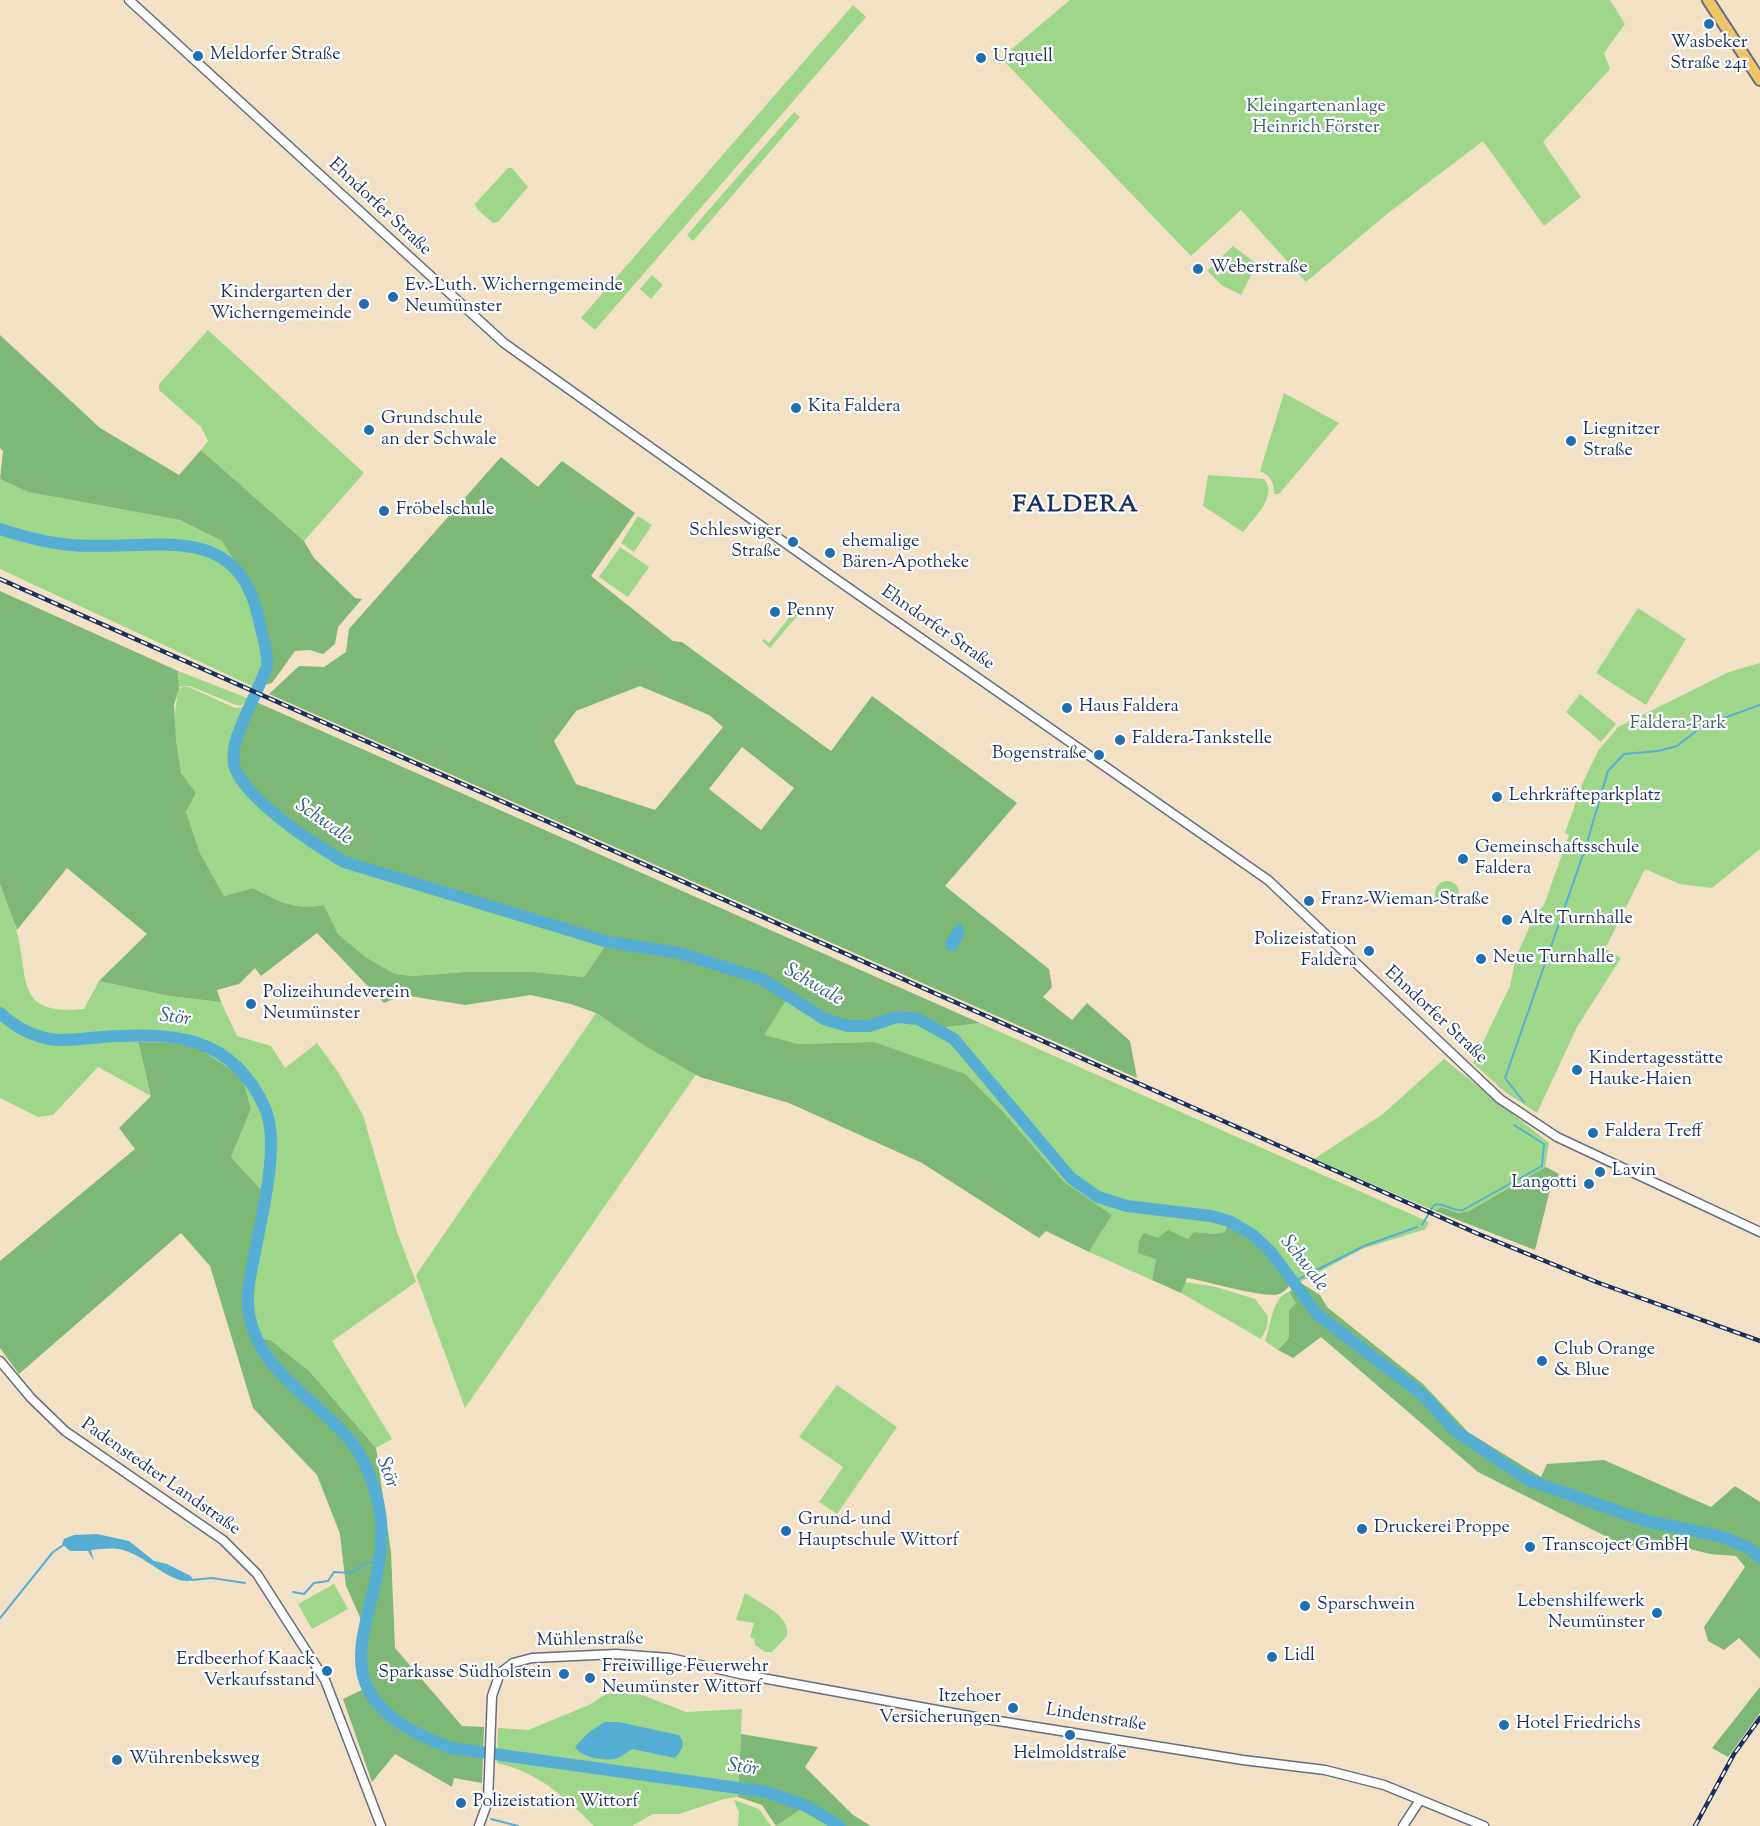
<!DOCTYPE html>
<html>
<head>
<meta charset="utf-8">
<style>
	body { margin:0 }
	canvas { display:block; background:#f2e1c4 }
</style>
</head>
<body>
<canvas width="1760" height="1826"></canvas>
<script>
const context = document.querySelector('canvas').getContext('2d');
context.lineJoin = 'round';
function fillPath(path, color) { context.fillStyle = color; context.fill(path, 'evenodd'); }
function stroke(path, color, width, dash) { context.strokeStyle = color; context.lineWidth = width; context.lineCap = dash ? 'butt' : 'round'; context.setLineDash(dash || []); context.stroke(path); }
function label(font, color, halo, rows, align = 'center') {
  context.font = font + ' "Sorts Mill Goudy",serif'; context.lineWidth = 4.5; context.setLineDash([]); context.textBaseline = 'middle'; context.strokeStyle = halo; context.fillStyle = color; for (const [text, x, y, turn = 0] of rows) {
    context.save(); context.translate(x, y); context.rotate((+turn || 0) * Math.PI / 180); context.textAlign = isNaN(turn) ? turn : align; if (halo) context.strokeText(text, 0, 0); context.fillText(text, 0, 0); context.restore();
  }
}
fillPath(new Path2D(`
	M 1070,0 L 1610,0 L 1625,24 L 1604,53 L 1610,69 L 1543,142 L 1581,197 L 1544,226 L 1483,141 L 1387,214 L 1306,282 L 1241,210 L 1191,256 L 1001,58 Z
	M 853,5 L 866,17 L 595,330 L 581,318 Z
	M 794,112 L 800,117 L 693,241 L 687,235 Z
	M 508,168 L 512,168 L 528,187 L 498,222 L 493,223 L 477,209 L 475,204 Z
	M 1233,246 L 1257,264 L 1241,295 L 1223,286 L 1207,271 Z
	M 652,275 L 663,285 L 651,299 L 640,289 Z
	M 208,330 L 364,473 L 304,541 L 201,450 L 208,441 L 201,427 L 159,390 L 159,384 Z
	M 1284,393 L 1339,423 L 1279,494 L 1274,494 C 1274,482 1271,476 1260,471 Z
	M 1208,475 L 1264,479 C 1279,495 1253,519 1243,532 L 1203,506 Z
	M 0,479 L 28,492 L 180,520 L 222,541 L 244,572 L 258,633 L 262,665 L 254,687 L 0,569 Z
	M 638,516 L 652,525 L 634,552 L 621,543 Z
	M 620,547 L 649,567 L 628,597 L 599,577 Z
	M 799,605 L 803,609 L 770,648 L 762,641 L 764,639 L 769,643 Z
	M 1638,608 L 1686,639 L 1646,705 L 1596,673 Z
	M 1760,663 L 1760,849 L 1712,888 L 1680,884 L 1645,869 L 1605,949 L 1621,958 L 1577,1027 L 1537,1113 L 1505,1092 L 1473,1063 L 1510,986 L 1516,957 L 1533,919 L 1544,905 L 1569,835 L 1565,833 L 1583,782 L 1598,751 L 1618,727 L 1729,672 Z
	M 178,671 L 250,699 L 241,706 L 236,705 L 190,686 L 179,687 Z
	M 183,687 L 189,687 L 235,708 L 251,707 C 244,724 230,745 234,764 C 240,795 317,846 344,862 L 608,942 L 584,977 L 533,972 L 465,972 L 412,976 L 395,974 L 367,958 L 338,934 L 324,905 C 293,910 280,902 253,888 L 224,896 L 200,853 L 186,812 L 196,793 C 192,787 185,781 182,774 C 172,754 173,710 179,689 Z
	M 1580,694 L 1616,724 L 1601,742 L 1566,712 Z
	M1435 893a12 12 0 1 1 24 0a12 12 0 1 1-24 0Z
	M 0,884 C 5,899 12,914 16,929 C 30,978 13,1016 84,1009 L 99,981 L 169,996 L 221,1002 L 237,1036 L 271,1046 L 285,1068 L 317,1043 L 338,1072 L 363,1115 L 397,1232 L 416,1282 L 332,1341 L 392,1439 L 376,1448 L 310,1372 L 256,1340 L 249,1314 L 248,1286 L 264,1193 L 231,1157 L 251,1109 L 138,1043 L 151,1096 L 98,1067 L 53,1115 L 38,1117 L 0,1098 Z
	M 789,995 L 869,1026 L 897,1017 L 918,1019 L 936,1027 L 980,1023 L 1429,1222 L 1426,1229 L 1362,1249 L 1295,1285 C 1274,1256 1261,1239 1229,1221 L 1225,1232 L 1215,1234 L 1195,1232 L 1188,1239 L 1168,1231 L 1156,1259 L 1152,1280 L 1089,1252 L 1112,1215 L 1064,1183 L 1005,1114 L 874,1042 L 798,1044 L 763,1036 Z
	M 596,1013 L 645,1046 L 697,1073 L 465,1408 L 416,1275 Z
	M 1444,1059 L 1549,1143 L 1545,1168 L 1469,1211 L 1458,1213 L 1441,1207 L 1435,1211 L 1314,1159 L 1383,1114 Z
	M 1185,1282 L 1216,1287 L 1255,1299 L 1268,1316 L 1267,1327 L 1261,1339 L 1181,1293 Z
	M 1289,1292 L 1297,1303 L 1289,1310 L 1289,1338 L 1278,1350 L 1265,1341 C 1271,1326 1272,1297 1289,1292 Z
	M 837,1385 L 897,1427 L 837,1514 L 819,1502 L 843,1467 L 799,1437 Z
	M 334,1584 L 348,1609 L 312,1629 L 298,1604 Z
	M 745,1593 C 758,1602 792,1616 787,1636 L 772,1652 L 765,1652 L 755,1645 L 754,1639 L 750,1637 L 754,1623 L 736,1620 Z
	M 637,1693 L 686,1712 L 742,1709 L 738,1797 L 724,1799 L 679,1814 L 653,1814 L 632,1826 L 594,1826 C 564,1796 539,1773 497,1763 L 498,1728 L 528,1730 L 589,1705 L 606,1694 Z
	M 734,1800 L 759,1809 L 771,1826 L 738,1826 L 739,1812 Z
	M 806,1806 L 840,1826 L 776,1826 Z`), '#9ed78a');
fillPath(new Path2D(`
	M 0,335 L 100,428 L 179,475 L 201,450 L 304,541 L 314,558 L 355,598 L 362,599 L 338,627 L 335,644 L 323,654 L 310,650 L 295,651 L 272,683 L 265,685 L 271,657 L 259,599 L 222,541 L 180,520 L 28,492 L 0,479 L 3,451 L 0,448 Z
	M 501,457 L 538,487 L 562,461 L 635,513 L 591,576 L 673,641 L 682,642 L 831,751 L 872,696 L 1017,803 L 945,886 L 1049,969 L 1052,987 L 1043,997 L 1072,1020 L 1087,1003 L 1130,1041 L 1137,1078 L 269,694 L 299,666 L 324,667 L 346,652 L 349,629 ZM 640,686 L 709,715 L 723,727 L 655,810 L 576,784 L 554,741 L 576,711 ZM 742,747 L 794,788 L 761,830 L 709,789 Z
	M 0,591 L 178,671 L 179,689 L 174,705 L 176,741 L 181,773 L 196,793 L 186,812 L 200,853 L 224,896 L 253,888 C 280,902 293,910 324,905 L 338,934 L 367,958 L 395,974 L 412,976 L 465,972 L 533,972 L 584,977 L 608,942 L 344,862 C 318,847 235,792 234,761 C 233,740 245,720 254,701 L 980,1023 L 936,1028 L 918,1019 L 898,1017 L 869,1026 L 847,1026 L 824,1019 L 789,996 L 764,1035 L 798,1044 L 874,1042 L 965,1074 L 1005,1114 L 1064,1182 L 1112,1215 L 1089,1252 L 1046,1231 L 1039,1238 L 922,1163 L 789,1103 L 700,1077 L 645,1046 L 596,1013 L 571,1004 L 531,995 L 465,1005 L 403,995 L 384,1003 L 317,933 L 261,976 L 255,968 L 239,984 L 217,990 L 221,1002 L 169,996 L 99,981 L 147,934 L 67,868 L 17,930 L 0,884 Z
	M 138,1042 L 192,1044 L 242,1077 L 251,1109 L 231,1157 L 264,1193 C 255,1245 241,1288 256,1339 L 270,1340 L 310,1372 L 376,1448 L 391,1552 L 395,1648 L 462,1726 L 484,1727 L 482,1783 L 454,1778 L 452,1787 L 395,1754 L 372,1782 L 343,1699 L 368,1687 L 360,1653 L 364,1626 L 346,1586 L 340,1534 L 317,1475 L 253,1408 L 210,1266 L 181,1233 L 19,1374 L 0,1348 L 0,1261 L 135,1149 L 119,1128 L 151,1096 Z
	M 1546,1167 L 1559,1174 L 1549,1194 L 1535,1250 L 1435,1211 L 1441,1207 L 1458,1213 L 1469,1211 Z
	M 1229,1221 C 1259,1238 1273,1254 1293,1282 C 1289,1286 1285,1292 1279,1294 C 1265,1299 1207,1281 1187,1278 L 1181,1293 L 1152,1280 L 1156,1259 L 1138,1253 L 1139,1241 L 1144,1233 L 1158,1238 L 1168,1230 L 1188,1239 L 1194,1232 L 1215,1234 L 1225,1232 Z
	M 1301,1283 L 1320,1295 L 1327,1307 L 1423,1384 L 1468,1432 L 1541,1477 L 1547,1464 L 1604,1460 L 1711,1507 L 1735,1486 L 1760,1502 L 1760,1659 L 1739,1638 L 1724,1650 L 1708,1641 L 1704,1627 L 1745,1567 L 1736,1556 L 1710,1554 L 1666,1543 L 1625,1546 L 1478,1472 L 1321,1337 L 1293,1358 L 1278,1350 L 1289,1338 L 1289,1310 L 1296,1303 L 1289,1292 Z
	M 1760,1687 L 1760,1713 L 1728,1757 L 1712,1748 Z
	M 741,1734 L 818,1747 L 805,1767 L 853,1815 L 871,1826 L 840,1826 L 806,1806 L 776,1826 L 762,1805 L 738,1797 Z`), '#7eb876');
fillPath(new Path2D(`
	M 957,924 L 962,924 L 965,934 L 956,950 L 952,951 L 946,949 L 945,942 Z
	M 97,1534 L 129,1541 L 154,1561 L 167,1564 L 191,1576 L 193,1580 C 174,1587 146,1556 123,1550 C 113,1547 101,1549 91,1550 L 94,1561 L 88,1551 L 70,1551 L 62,1544 L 64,1539 L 74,1535 Z
	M 604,1722 L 618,1722 L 679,1735 C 686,1744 682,1750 675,1758 L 632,1749 C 626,1753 621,1757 615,1759 C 603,1761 580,1757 575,1747 L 588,1733 Z`), '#57aed4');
stroke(new Path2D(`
	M 1524,1102 L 1505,1078 L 1585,849 L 1608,771 L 1624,754 L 1658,751 L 1677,746 L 1704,725 L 1760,705
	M 1422,1225 L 1434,1205 C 1445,1202 1452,1212 1463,1210 L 1542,1166 L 1544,1144 L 1514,1125
	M 1293,1282 L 1364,1246 L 1417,1227
	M 192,1580 L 212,1578 L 245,1583
	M 293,1592 L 304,1594 L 314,1583 L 328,1581 L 334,1572 L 351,1573 L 368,1562 L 379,1563
	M 0,1618 L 53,1552 L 65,1544
	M 491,1819 L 518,1826`), '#57aed4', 2);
stroke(new Path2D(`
	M 0,529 C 24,537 46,543 71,545 C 153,552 240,515 260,625 C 263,639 268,651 267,666 C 258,692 243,716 235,743 C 234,748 233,760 234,765 C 243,798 315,845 344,862 L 608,942 L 680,953 L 762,979 L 824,1019 L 847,1026 L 869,1026 L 897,1017 L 918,1019 L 954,1039 L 1071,1178 L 1098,1197 L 1127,1206 L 1211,1216 L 1229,1221 L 1253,1235 L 1271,1252 L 1317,1314 L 1424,1396 L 1454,1430 L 1528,1480 L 1646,1521 L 1720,1536 L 1749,1548 L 1760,1558
	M 0,1013 C 14,1026 32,1036 50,1039 C 66,1042 86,1038 102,1037 C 174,1032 232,1035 265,1108 C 280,1143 263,1209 256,1247 C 252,1270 245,1291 249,1314 C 259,1371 314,1398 348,1438 C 362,1454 370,1474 376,1494 C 408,1604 283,1686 451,1748 L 767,1792 L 806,1806 L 840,1826`), '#57aed4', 12);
const minor = new Path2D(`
	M 129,0 L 504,343 L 833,577 L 1268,880 L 1500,1099 L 1557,1137 L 1760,1232
	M 0,1361 L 31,1398 L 65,1431 L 223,1540 L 257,1574 L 325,1680 L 381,1826
	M 479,1826 L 488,1801 L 492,1696 L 500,1673 L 513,1663 L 532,1658 L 616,1654 L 670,1658 L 740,1674 L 986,1719 L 1243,1760 L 1325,1770 L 1384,1785 L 1484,1826
	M 1403,1826 L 1420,1800`);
const major = new Path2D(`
	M 1708,0 L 1760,80`);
stroke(minor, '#666d82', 11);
stroke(major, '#666d82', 14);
stroke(minor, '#fff', 8);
stroke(major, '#f0c469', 10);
const rail = new Path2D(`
	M 0,579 L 1476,1233 L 1599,1283 L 1760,1341
	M 1695,1826 L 1734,1754 L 1760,1718`);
stroke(rail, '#1b2f5e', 4.5);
stroke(rail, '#fff', 2, [7]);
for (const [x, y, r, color] of [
	[1709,24,6,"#1f6fb2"],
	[198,56,6,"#1f6fb2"],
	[981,58,6,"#1f6fb2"],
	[1198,269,6,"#1f6fb2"],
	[393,297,6,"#1f6fb2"],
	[364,304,6,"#1f6fb2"],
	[796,408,6,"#1f6fb2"],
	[369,430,6,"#1f6fb2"],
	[1571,441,6,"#1f6fb2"],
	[384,511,6,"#1f6fb2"],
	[793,542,6,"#1f6fb2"],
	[830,553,6,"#1f6fb2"],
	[775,612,6,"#1f6fb2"],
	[1067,708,6,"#1f6fb2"],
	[1120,740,6,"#1f6fb2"],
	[1099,755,6,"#1f6fb2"],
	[1497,797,6,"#1f6fb2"],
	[1463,859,6,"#1f6fb2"],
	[1309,901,6,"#1f6fb2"],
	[1507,920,6,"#1f6fb2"],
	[1369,951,6,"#1f6fb2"],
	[1481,959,6,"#1f6fb2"],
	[251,1004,6,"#1f6fb2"],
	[1577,1070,6,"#1f6fb2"],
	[1593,1133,6,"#1f6fb2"],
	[1600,1172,6,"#1f6fb2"],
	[1589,1184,6,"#1f6fb2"],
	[1542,1361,6,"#1f6fb2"],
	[1362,1529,6,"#1f6fb2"],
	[786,1531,6,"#1f6fb2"],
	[1530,1547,6,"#1f6fb2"],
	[1305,1606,6,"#1f6fb2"],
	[1657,1613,6,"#1f6fb2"],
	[1272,1657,6,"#1f6fb2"],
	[327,1671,6,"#1f6fb2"],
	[564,1674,6,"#1f6fb2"],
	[590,1678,6,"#1f6fb2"],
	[1013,1708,6,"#1f6fb2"],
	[1504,1725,6,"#1f6fb2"],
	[1070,1735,6,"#1f6fb2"],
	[117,1760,6,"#1f6fb2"],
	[461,1803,6,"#1f6fb2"]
]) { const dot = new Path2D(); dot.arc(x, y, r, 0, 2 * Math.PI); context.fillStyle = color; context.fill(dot); stroke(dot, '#fff', 2); }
label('18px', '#1b2f5e', '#fff', [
	["Wasbeker",1709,44,"center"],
	["Straße 241",1709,65,"center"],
	["Meldorfer Straße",210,56],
	["Urquell",993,58],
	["Weberstraße",1210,269],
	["Ev.-Luth. Wicherngemeinde",405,287],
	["Neumünster",405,308],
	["Kindergarten der",352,294,"right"],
	["Wicherngemeinde",352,315,"right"],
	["Kita Faldera",808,408],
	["Grundschule",381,420],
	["an der Schwale",381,441],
	["Liegnitzer",1583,431],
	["Straße",1583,452],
	["Fröbelschule",396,511],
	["Schleswiger",781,532,"right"],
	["Straße",781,553,"right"],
	["ehemalige",842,543],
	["Bären-Apotheke",842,564],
	["Penny",787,612],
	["Haus Faldera",1079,708],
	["Faldera-Tankstelle",1132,740],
	["Bogenstraße",1087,755,"right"],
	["Lehrkräfteparkplatz",1509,797],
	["Gemeinschaftsschule",1475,849],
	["Faldera",1475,870],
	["Franz-Wieman-Straße",1321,901],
	["Alte Turnhalle",1519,920],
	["Polizeistation",1357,941,"right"],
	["Faldera",1357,962,"right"],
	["Neue Turnhalle",1493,959],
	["Polizeihundeverein",263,994],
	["Neumünster",263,1015],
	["Kindertagesstätte",1589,1060],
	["Hauke-Haien",1589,1081],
	["Faldera Treff",1605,1133],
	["Lavin",1612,1172],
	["Langotti",1577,1184,"right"],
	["Club Orange",1554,1351],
	["& Blue",1554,1372],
	["Grund- und",798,1521],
	["Hauptschule Wittorf",798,1542],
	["Druckerei Proppe",1374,1529],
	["Transcoject GmbH",1542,1547],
	["Lebenshilfewerk",1645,1603,"right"],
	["Neumünster",1645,1624,"right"],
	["Sparschwein",1317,1606],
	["Lidl",1284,1657],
	["Erdbeerhof Kaack",315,1661,"right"],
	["Verkaufsstand",315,1682,"right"],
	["Freiwillige Feuerwehr",602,1668],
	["Neumünster Wittorf",602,1689],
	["Sparkasse Südholstein",552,1674,"right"],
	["Itzehoer",1001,1698,"right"],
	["Versicherungen",1001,1719,"right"],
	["Hotel Friedrichs",1516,1725],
	["Helmoldstraße",1070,1755,"center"],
	["Wührenbeksweg",129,1760],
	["Polizeistation Wittorf",473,1803]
], 'left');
label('18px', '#42616b', '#fff', [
	["Kleingartenanlage",1316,108],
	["Heinrich Förster",1316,129],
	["Faldera-Park",1678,725]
]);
label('18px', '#1b2f5e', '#fff', [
	["Ehndorfer Straße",379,208,43],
	["Ehndorfer Straße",937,629,35],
	["Ehndorfer Straße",1435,1016,43],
	["Padenstedter Landstraße",160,1478,35],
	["Mühlenstraße",590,1641,-1],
	["Lindenstraße",1096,1719,9]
]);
label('italic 20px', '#305b87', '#fff', [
	["Schwale",323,823,35],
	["Schwale",813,986,30],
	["Stör",175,1019,8],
	["Schwale",1303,1264,52],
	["Stör",386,1473,70],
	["Stör",743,1769,8]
]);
context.letterSpacing = '1.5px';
label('bold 24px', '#1b2f5e', '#fff', [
	["FALDERA",1076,507]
]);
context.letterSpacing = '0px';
</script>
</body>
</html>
